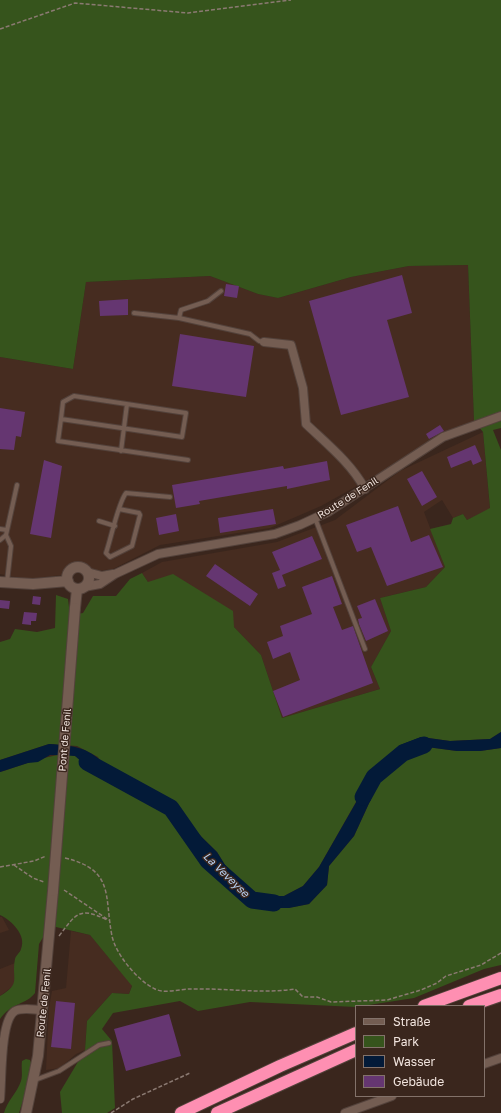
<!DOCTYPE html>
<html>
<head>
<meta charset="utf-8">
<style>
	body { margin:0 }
	#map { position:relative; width:501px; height:1113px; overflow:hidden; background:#3a261d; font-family:"Golos Text",sans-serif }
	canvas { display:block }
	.legend { position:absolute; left:355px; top:1005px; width:130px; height:92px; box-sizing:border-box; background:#3a261d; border:1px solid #83726a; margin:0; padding:5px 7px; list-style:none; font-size:12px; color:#f1e4de }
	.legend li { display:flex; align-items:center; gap:8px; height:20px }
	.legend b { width:20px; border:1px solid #83726a }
</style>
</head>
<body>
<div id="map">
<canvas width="501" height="1113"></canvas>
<ul class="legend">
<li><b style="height:5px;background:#745d52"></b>Straße</li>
<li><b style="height:11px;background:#36541c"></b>Park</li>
<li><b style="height:11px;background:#031a38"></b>Wasser</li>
<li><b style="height:11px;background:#653671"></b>Gebäude</li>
</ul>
</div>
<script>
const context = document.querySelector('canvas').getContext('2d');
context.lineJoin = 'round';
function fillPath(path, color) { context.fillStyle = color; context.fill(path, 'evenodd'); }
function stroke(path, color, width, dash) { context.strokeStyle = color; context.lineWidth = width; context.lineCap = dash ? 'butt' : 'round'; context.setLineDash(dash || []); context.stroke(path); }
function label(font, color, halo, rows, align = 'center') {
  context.font = font + ' "Golos Text",sans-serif'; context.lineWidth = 3; context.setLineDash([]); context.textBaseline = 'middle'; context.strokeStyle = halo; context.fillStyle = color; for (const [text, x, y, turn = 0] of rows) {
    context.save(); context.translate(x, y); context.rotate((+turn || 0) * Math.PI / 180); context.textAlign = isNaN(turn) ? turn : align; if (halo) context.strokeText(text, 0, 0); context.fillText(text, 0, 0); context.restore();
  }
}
fillPath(new Path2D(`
	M 468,265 L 474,421 L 321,506 L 270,528 L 160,545 L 113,569 L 27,579 L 0,574 L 0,357 L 73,369 L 86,282 L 210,276 L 258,294 L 278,298 L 351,277 L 409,266 Z
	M 483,432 L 490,509 L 467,520 L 463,514 L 453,518 L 442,500 L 424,512 L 445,567 L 426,587 L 380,598 L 391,631 L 371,667 L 380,689 L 282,718 L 261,655 L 234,627 L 148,582 L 142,573 L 162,562 L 277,542 L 335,520 L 400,471 Z
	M 0,917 L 2,917 L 9,930 L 0,933 Z
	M 71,931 L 90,935 L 132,985 L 129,994 L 112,993 L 87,1021 L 85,1050 L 76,1054 L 60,1068 L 46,1070 L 49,1008 L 52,991 L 66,988 Z
	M 15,963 L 15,981 L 13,986 L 0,996 L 0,969 Z`), '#462c20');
fillPath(new Path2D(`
	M 0,0 L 501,0 L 501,428 L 493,430 L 501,450 L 501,732 L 490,739 L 450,741 L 421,737 L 383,760 L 356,802 L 319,867 L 303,886 L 284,896 L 266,896 L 250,891 L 230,873 L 217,852 L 175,811 L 187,844 L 252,900 L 288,908 L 309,904 L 327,885 L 329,866 L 354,836 L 371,799 L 374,777 L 403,753 L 427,747 L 457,751 L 480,751 L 501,748 L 501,965 L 484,969 L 414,998 L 356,1007 L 250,1002 L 198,1011 L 180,1001 L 113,1013 L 102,1029 L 112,1041 L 115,1108 L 107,1113 L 62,1113 L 60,1092 L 85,1050 L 87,1021 L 112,993 L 129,994 L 132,986 L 90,935 L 56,927 L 47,931 L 39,944 L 35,993 C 26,1005 12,1002 0,1019 L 0,996 C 22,983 11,979 15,959 C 16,955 20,953 21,949 C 27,935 11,920 0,915 L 0,772 C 17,767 60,749 75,756 C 81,758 86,767 91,770 C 95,773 102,774 106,775 L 98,757 L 77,746 L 49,744 L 0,760 L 0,642 L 10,639 L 15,629 L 37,632 L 55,628 L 56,595 L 68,599 L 70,615 L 83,613 L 93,596 L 116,596 L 130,579 L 142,573 L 148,582 L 173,574 L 233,611 L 234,627 L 261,655 L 282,718 L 380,689 L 371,667 L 391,631 L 380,598 L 426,587 L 445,567 L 430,529 L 451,524 L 453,518 L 463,514 L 467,520 L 490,508 L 483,432 L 474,421 L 468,265 L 409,266 L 351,277 L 278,298 L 258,294 L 210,276 L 86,282 L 73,369 L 0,357 Z
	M 26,1059 L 30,1060 L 33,1069 L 19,1113 L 4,1113 C 7,1101 17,1093 21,1081 C 23,1075 21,1068 22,1061 Z`), '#36541c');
fillPath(new Path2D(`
	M 501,732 L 501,748 L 480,751 L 457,751 L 427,747 L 403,753 L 374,777 L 371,799 L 354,836 L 329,866 L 327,885 L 309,904 L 289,908 L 265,908 L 252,900 L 187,844 L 175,825 L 171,813 L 175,811 L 217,852 L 230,873 L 249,891 L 266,896 L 284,896 L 303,886 L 319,867 L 366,785 L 383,760 L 400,745 L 421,737 L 450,741 L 490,739 Z
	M 49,744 C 77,746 89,747 109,769 L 106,775 L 92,771 L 75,756 L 59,755 L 50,755 L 38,762 L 28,763 L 0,772 L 0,760 Z`), '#031a38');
stroke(new Path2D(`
	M 87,762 L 171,808 L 208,861 L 252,900 L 274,903
	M 363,797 L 374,777 L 403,753 L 424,745`), '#031a38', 17);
fillPath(new Path2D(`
	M 402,275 L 412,313 L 387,320 L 409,397 L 341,415 L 309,301 Z
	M 226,284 L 239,286 L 237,298 L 224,296 Z
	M 128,299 L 128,315 L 100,316 L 99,301 Z
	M 180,334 L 254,346 L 246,397 L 172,386 Z
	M 0,408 L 25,412 L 21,437 L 16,436 L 14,450 L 0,449 Z
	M 440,425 L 444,431 L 429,439 L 426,434 Z
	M 475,445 L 482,461 L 473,465 L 471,460 L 451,468 L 447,457 Z
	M 44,460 L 62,466 L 51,538 L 30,534 Z
	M 327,461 L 330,480 L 287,489 L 287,486 L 199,501 L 200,504 L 176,508 L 172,485 L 283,466 L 284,469 Z
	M 422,471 L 437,497 L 422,506 L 407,479 Z
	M 398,506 L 411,542 L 429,535 L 443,567 L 387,586 L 371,547 L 357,552 L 346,525 Z
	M 273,509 L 276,524 L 220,533 L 218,518 Z
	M 176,514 L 179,531 L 159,535 L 156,518 Z
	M 312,536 L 322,559 L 282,575 L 286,586 L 278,589 L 272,573 L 280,570 L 272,552 Z
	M 215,564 L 258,594 L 250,606 L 206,576 Z
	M 332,576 L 342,604 L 333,607 L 342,630 L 353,626 L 373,683 L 283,717 L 273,691 L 300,680 L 290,652 L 273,659 L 267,642 L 283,636 L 280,626 L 312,614 L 302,587 Z
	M 33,596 L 41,597 L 40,605 L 32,604 Z
	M 375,599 L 388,631 L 366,641 L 359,624 L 358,619 L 362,618 L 357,606 Z
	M 0,600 L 10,601 L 9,609 L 0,608 Z
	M 24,612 L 37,613 L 36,621 L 31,621 L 31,625 L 22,624 Z
	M 56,1001 L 75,1003 L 71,1049 L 51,1047 Z
	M 169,1014 L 181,1056 L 126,1071 L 114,1029 Z`), '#653671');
const service = new Path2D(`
	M 134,313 L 179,318 L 250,334 L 259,341 L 264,342
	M 179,318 L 181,310 L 208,301 L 221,291
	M 74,396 L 186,413 L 182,437 L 61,419 L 63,402 Z
	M 61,419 L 58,441 L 188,460
	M 121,451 L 127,404
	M 119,509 L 139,513 L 140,515 L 132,546 L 110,557 L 106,553 C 111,539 118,503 126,493 L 170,497
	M 315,518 L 365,649
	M 99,521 L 115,526
	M 0,529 L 7,530
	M 0,540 L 6,535
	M 7,582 L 11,546 L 6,535 L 17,485
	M 35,1080 L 59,1071 L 99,1045 L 109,1043`);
const minor = new Path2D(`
	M 264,342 L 291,345 L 303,388 L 306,424 C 327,444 351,463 365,489
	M 87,572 L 102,576 L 113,574
	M 84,587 L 100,584 L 115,574 L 158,554 L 275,534 L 300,525 L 328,512 L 443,437 L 501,416
	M 484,1064 L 501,1058
	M 0,1099 C 2,1079 0,1020 15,1011 C 23,1007 34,1010 43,1010
	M 345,1113 L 392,1096`);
const tertiary = new Path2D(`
	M67 578a11 11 0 1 1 22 0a11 11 0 1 1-22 0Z
	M 0,582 L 33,584 L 68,581
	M 75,608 L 77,589
	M 26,1113 L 38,1056 L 53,891`);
const motorway = new Path2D(`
	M 424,1006 L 501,978
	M 469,1006 L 501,995
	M 181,1113 L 280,1066 L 356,1033
	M 217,1113 L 356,1050`);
stroke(service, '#53423b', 6);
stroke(minor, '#53423b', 10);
stroke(tertiary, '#53423b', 12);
stroke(motorway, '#53423b', 14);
stroke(new Path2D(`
	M 0,29 L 75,3 L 188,13 L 291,0
	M 65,858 C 115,870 104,896 112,936 C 116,955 138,981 155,989 C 165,994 180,989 191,989 C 226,988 260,994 295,989 L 303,997 L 317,997 L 331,1002 L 387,1000 L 421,990 L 437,983 L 446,976 L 481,965 L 501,953
	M 14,865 L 33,878 L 44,882
	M 0,867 L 34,861 L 46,856
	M 64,890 L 110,921
	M 59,936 C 76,914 79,906 107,920
	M 111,1113 L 133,1099 L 190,1073`), '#8b7a72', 1.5, [4, 2]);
stroke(service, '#745d52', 4);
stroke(minor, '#745d52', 8);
stroke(tertiary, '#745d52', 10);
stroke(motorway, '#fe8fb2', 12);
const tertiaryBridge = new Path2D(`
	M 53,891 L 75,608`);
stroke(tertiaryBridge, '#53423b', 12, []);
stroke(tertiaryBridge, '#745d52', 10);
label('10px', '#f1e4de', '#3a261d', [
	["Route de Fenil",348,498,-32],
	["Pont de Fenil",65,740,-85],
	["Route de Fenil",44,1003,-84]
]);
label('italic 11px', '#b6d0f2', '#3a261d', [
	["La Veveyse",226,875,44]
]);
</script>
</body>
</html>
